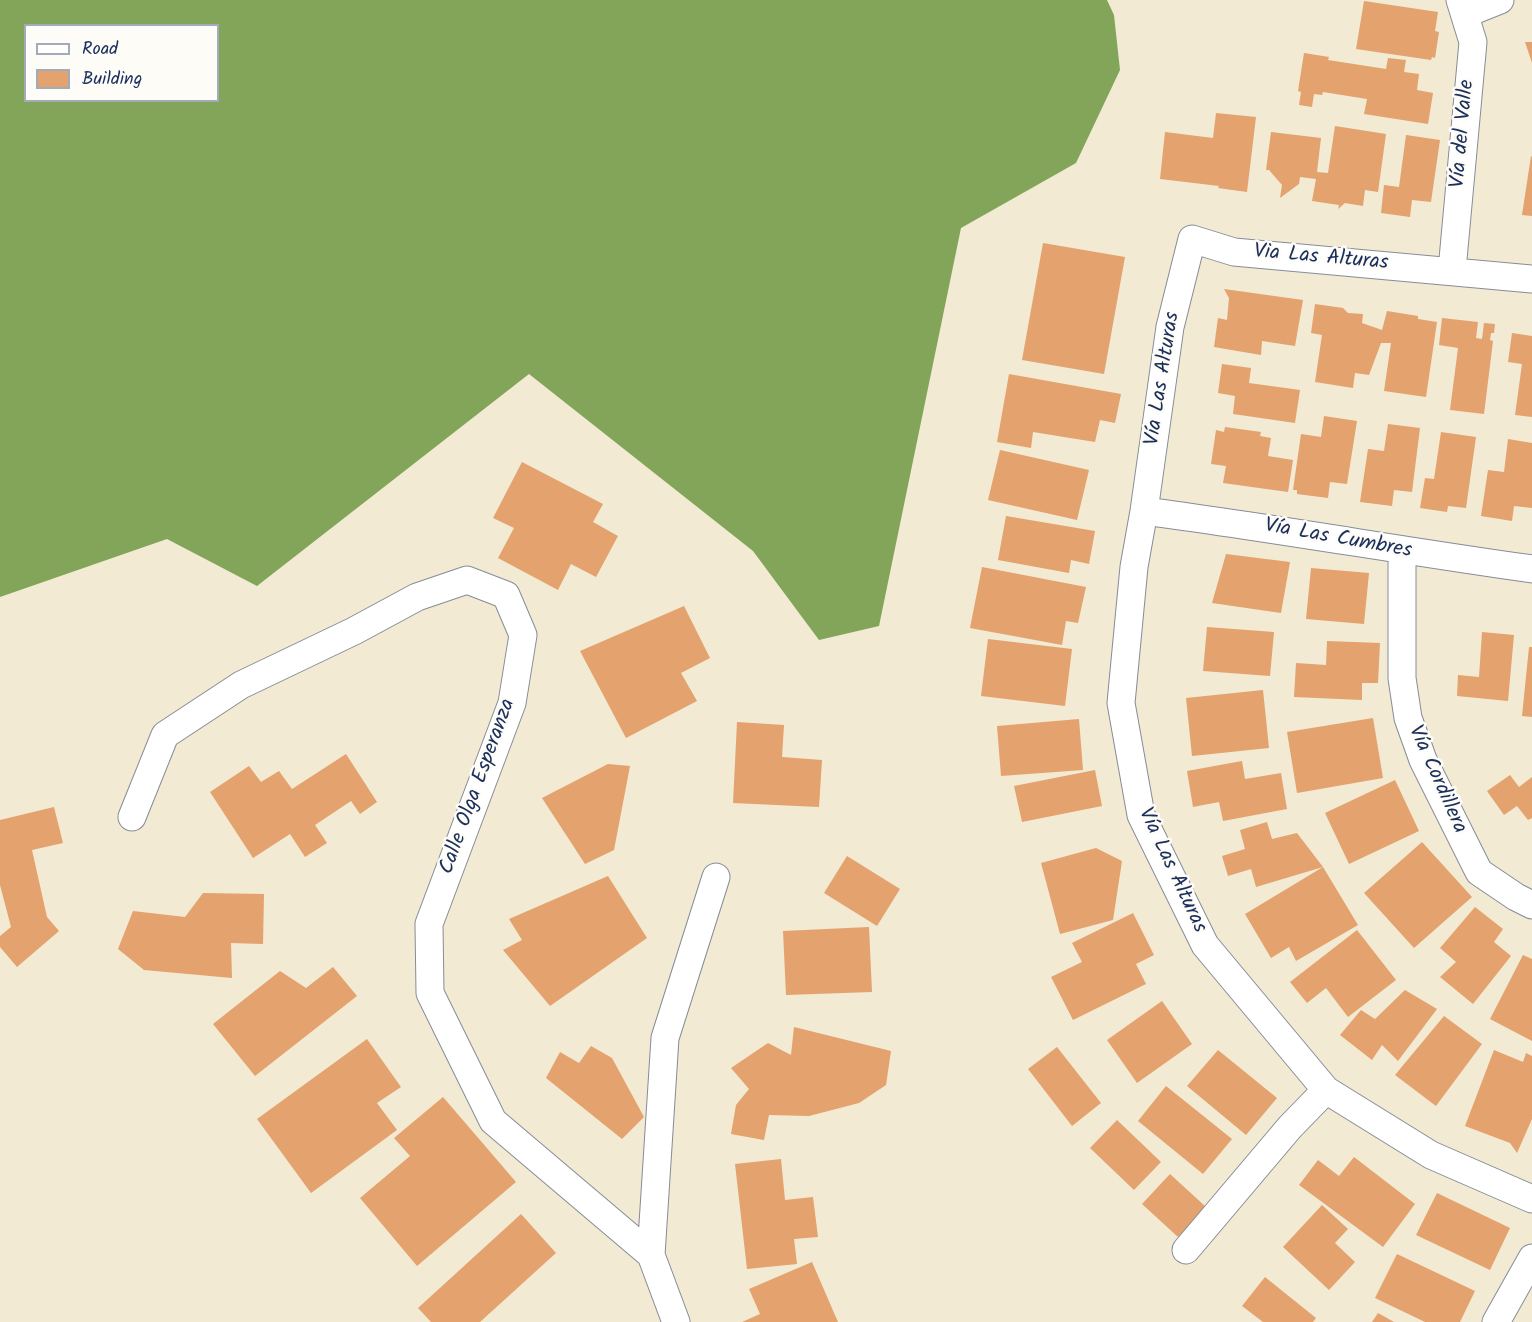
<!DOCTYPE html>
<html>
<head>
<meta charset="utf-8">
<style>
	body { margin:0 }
	#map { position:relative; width:1532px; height:1322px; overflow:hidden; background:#f2ead2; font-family:Kalam,sans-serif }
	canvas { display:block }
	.legend { position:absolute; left:24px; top:24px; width:195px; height:78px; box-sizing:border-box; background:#fdfcf7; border:2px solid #a3aaba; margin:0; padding:8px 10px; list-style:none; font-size:18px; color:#1b2f5e }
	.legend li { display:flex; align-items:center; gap:12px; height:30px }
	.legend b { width:30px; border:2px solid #a3aaba }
</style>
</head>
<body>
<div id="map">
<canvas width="1532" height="1322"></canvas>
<ul class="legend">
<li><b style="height:8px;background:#fff"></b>Road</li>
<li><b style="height:16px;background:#e3a26e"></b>Building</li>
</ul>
</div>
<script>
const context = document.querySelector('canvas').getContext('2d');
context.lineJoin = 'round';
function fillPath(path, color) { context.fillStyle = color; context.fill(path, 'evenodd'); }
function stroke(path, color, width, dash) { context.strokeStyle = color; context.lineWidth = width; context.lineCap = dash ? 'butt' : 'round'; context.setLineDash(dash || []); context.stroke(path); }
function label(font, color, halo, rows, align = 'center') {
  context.font = font + ' Kalam,sans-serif'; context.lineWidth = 5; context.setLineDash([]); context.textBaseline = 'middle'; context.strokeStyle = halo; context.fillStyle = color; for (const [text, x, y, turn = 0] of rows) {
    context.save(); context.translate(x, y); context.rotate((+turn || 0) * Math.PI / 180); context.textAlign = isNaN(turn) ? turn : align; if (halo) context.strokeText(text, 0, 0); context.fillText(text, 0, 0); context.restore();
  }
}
fillPath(new Path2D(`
	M 0,0 L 1107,0 L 1114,15 L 1120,70 L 1076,163 L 961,228 L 879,626 L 819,640 L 753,551 L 529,374 L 257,586 L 167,539 L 0,597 ZM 26,26 L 218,26 L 218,100 L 26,100 Z`), '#82a55a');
fillPath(new Path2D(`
	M 1364,1 L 1438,12 L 1435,31 L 1439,32 L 1435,58 L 1432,57 L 1431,60 L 1356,49 Z
	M 1525,42 L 1532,42 L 1532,63 Z
	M 1304,53 L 1329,57 L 1328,60 L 1386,69 L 1388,58 L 1406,60 L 1404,72 L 1419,74 L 1417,90 L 1433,93 L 1428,124 L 1364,114 L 1367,99 L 1323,92 L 1322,95 L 1314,94 L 1312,107 L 1299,105 L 1301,92 L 1298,91 Z
	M 1216,113 L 1256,117 L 1247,192 L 1218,188 L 1219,186 L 1160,179 L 1165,132 L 1213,138 Z
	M 1335,126 L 1386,134 L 1378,192 L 1365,190 L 1363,206 L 1345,203 L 1338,209 L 1339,205 L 1312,201 L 1316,179 L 1300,177 L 1299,184 L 1280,198 L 1282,185 L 1269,170 L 1266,170 L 1271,132 L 1321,138 L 1317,172 L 1328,173 Z
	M 1406,135 L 1440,140 L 1431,202 L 1412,200 L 1410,217 L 1381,213 L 1384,185 L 1399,187 Z
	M 1531,156 L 1532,157 L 1532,216 L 1522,215 Z
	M 1043,243 L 1125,257 L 1104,374 L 1022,360 Z
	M 1224,289 L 1303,300 L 1295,346 L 1262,341 L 1261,355 L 1214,347 L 1218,318 L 1227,320 L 1229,298 Z
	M 1315,304 L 1343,308 L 1348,313 L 1363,314 L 1362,323 L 1382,330 L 1387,311 L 1418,316 L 1418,319 L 1437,322 L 1426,397 L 1384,391 L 1391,343 L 1381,343 L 1369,375 L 1355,373 L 1353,388 L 1315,382 L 1322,335 L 1311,333 Z
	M 1442,318 L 1478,322 L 1476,338 L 1482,339 L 1484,323 L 1495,324 L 1494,333 L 1491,333 L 1490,340 L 1493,341 L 1484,414 L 1450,410 L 1458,348 L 1439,345 Z
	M 1512,333 L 1532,336 L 1532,417 L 1515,415 L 1522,364 L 1508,362 Z
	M 1222,364 L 1251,368 L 1249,383 L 1300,390 L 1295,423 L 1233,414 L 1235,396 L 1218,393 Z
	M 1009,374 L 1121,394 L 1115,423 L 1100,420 L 1095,442 L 1033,432 L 1031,448 L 997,442 Z
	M 1324,416 L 1357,421 L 1347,484 L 1330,482 L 1328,498 L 1297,494 L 1297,490 L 1293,490 L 1301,434 L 1321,437 Z
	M 1388,424 L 1420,428 L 1412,492 L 1394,490 L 1392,506 L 1360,502 L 1368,449 L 1384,451 Z
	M 1225,427 L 1261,432 L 1260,436 L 1271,438 L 1268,456 L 1293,460 L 1288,492 L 1223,483 L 1226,466 L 1211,464 L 1216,430 L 1224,432 Z
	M 1441,432 L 1476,437 L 1466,508 L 1448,506 L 1447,512 L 1420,508 L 1425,478 L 1434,479 Z
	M 1508,439 L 1532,443 L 1532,508 L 1514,506 L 1512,521 L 1481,516 L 1488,470 L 1504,472 Z
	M 1000,450 L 1089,470 L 1077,520 L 988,500 Z
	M 522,462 L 603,504 L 593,522 L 618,536 L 596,577 L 571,564 L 558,590 L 498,558 L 514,528 L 493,518 Z
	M 1006,516 L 1095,531 L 1089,564 L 1071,560 L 1069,573 L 998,560 Z
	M 1226,554 L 1290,562 L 1281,613 L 1212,603 Z
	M 982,567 L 1086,587 L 1078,623 L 1066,621 L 1062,645 L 970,628 Z
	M 1311,568 L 1369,573 L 1364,624 L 1306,619 Z
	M 684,606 L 710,658 L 681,673 L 697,701 L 626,738 L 580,651 Z
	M 1207,627 L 1274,632 L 1270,676 L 1203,671 Z
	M 1482,632 L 1514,635 L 1508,701 L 1457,696 L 1458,675 L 1479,677 Z
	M 988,639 L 1072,649 L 1065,706 L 981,696 Z
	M 1327,641 L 1380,643 L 1378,683 L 1362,683 L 1362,700 L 1294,697 L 1296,663 L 1326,665 Z
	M 1529,647 L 1532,647 L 1532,717 L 1522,716 Z
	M 1263,690 L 1269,748 L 1192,756 L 1186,698 Z
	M 1373,718 L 1383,778 L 1297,793 L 1287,732 Z
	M 1079,719 L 1083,770 L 1001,776 L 997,726 Z
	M 737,722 L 784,725 L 782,757 L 822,760 L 819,807 L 733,803 Z
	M 346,754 L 377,802 L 360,814 L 351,801 L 315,825 L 327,843 L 305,857 L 290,834 L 253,858 L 210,792 L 249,766 L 261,782 L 279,771 L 292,789 Z
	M 1242,761 L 1245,779 L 1281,773 L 1287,809 L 1223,821 L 1219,802 L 1193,807 L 1187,771 Z
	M 608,764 L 630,766 L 614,850 L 585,864 L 542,798 Z
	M 1095,770 L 1102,806 L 1022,822 L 1014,786 Z
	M 1510,775 L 1519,787 L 1532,777 L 1532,818 L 1528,820 L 1517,806 L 1504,815 L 1487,791 Z
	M 1395,780 L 1419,831 L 1349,864 L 1325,813 Z
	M 54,807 L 63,843 L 32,850 L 47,917 L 59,931 L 17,967 L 0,947 L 0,936 L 11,927 L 0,885 L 0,820 Z
	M 1267,822 L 1272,839 L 1297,833 L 1323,867 L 1358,925 L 1296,961 L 1289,947 L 1271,958 L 1245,914 L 1323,867 L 1256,887 L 1251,869 L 1228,876 L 1222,856 L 1245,849 L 1240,830 Z
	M 1422,842 L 1472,897 L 1414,948 L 1364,893 Z
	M 1096,848 L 1122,861 L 1113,920 L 1060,934 L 1041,863 Z
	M 847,856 L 900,889 L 877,926 L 824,893 Z
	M 608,876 L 647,938 L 550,1006 L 503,950 L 522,940 L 509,919 Z
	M 203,893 L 264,894 L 263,944 L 231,943 L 232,978 L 144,970 L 118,949 L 133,911 L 185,917 Z
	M 1475,907 L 1503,929 L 1494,942 L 1511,956 L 1473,1004 L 1440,977 L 1456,962 L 1440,948 Z
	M 1133,913 L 1154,955 L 1136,964 L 1146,984 L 1073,1020 L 1051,977 L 1082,962 L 1072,943 Z
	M 869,927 L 872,992 L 786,995 L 783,931 Z
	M 1357,930 L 1396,980 L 1348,1017 L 1326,988 L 1307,1003 L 1290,982 Z
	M 1523,955 L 1532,959 L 1532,1041 L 1490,1019 Z
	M 333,967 L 357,996 L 255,1076 L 213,1024 L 280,971 L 306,988 Z
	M 1405,990 L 1437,1009 L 1398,1061 L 1382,1045 L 1372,1060 L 1340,1035 L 1361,1010 L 1375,1019 Z
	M 1162,1001 L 1192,1044 L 1137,1083 L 1107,1040 Z
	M 1444,1016 L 1482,1044 L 1436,1106 L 1395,1075 Z
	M 794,1027 L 891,1051 L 886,1085 L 859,1103 L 809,1116 L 769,1115 L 764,1140 L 731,1134 L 736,1105 L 749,1089 L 731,1068 L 768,1043 L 791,1055 Z
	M 367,1039 L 401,1087 L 377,1103 L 397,1130 L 311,1193 L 257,1119 Z
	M 591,1046 L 612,1058 L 644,1117 L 622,1139 L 546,1078 L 560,1052 L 579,1063 Z
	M 1057,1047 L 1101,1103 L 1072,1126 L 1028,1069 Z
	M 1218,1050 L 1277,1098 L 1246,1135 L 1187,1086 Z
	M 1494,1050 L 1523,1062 L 1526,1053 L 1532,1056 L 1532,1119 L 1517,1153 L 1510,1143 L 1465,1126 Z
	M 1166,1086 L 1232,1139 L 1203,1174 L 1138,1121 Z
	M 443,1097 L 516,1182 L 417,1266 L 360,1198 L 410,1156 L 394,1138 Z
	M 1117,1120 L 1161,1162 L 1134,1190 L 1090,1148 Z
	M 1354,1157 L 1415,1204 L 1383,1247 L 1299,1185 L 1318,1160 L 1339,1176 Z
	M 781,1159 L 785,1200 L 813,1197 L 818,1237 L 794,1239 L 797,1264 L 747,1269 L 735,1164 Z
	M 1170,1174 L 1206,1207 L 1178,1237 L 1142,1204 Z
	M 1437,1193 L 1510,1228 L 1490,1270 L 1416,1235 Z
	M 1322,1205 L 1348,1229 L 1335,1243 L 1355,1262 L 1329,1290 L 1283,1247 Z
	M 521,1214 L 556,1253 L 480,1322 L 431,1322 L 418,1308 Z
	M 1397,1254 L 1475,1291 L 1460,1322 L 1425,1322 L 1375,1298 Z
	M 812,1262 L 838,1322 L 742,1322 L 760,1314 L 749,1289 Z
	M 1265,1277 L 1316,1318 L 1313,1322 L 1263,1322 L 1242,1306 Z
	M 1378,1313 L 1394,1322 L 1372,1322 Z`), '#e3a26e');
const minor = new Path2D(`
	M 1465,14 L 1500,0
	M 1452,270 L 1473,42 L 1460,0
	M 1532,279 L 1234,252 L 1192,239 L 1170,327 L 1144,511 L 1134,567 L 1121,703 L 1141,815 L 1205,945 L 1326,1090 L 1431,1155 L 1532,1199
	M 1144,511 C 1274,528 1403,551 1532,569
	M 1402,551 L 1402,678 L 1408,718 L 1423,760 L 1479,872 L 1516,897 L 1532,905
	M 132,817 L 165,735 L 241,685 L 354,631 L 417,597 L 467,580 L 506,595 L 523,635 L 512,703 L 429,924 L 430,993 L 493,1121 L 651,1255 L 676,1322
	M 1186,1250 L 1290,1127 L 1326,1090
	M 651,1255 L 665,1038 L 716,877
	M 1496,1322 L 1532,1258`);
stroke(minor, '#868c98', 29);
stroke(minor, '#fff', 27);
label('21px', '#1b2f5e', '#fdfcf7', [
	["Vía del Valle",1464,134,-85],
	["Via Las Alturas",1321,259,5],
	["Vía Las Alturas",1164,379,-81],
	["Vía Las Cumbres",1338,540,10],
	["Vía Cordillera",1436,780,66],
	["Calle Olga Esperanza",479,787,-70],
	["Vía Las Alturas",1171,871,65]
]);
</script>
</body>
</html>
